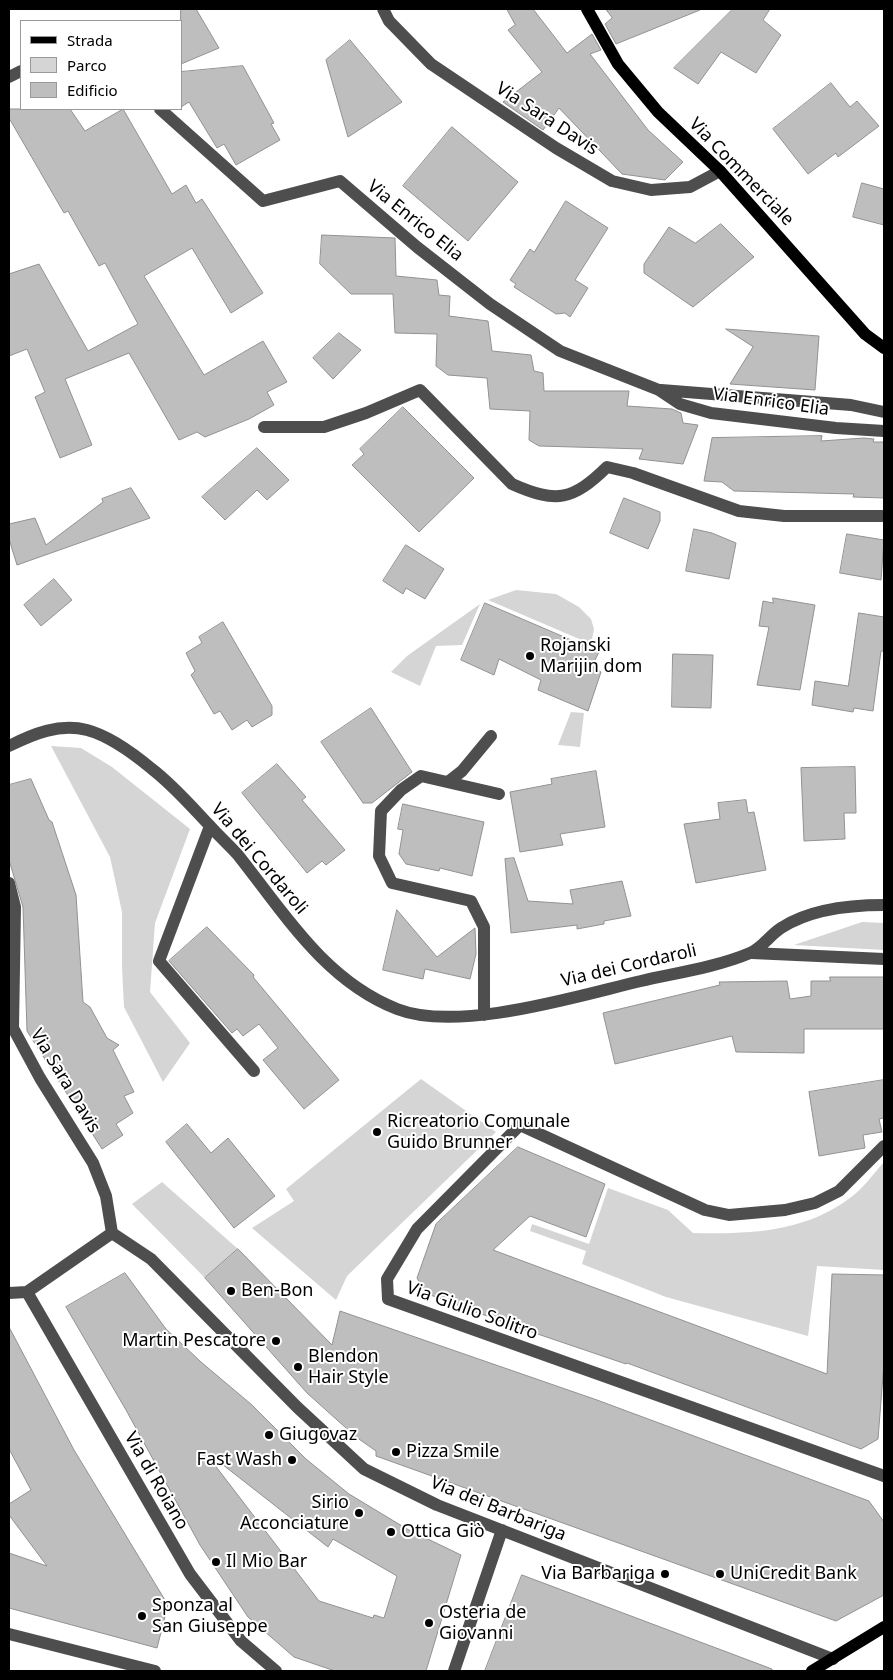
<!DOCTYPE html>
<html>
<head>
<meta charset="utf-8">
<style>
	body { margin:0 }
	#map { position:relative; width:893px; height:1680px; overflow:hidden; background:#fff; font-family:"Noto Sans",sans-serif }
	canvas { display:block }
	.frame { position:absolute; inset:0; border:10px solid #000; pointer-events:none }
	.legend { position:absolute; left:20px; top:20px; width:162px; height:90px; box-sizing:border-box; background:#fff; border:1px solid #999; margin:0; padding:6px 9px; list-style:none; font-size:15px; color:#000 }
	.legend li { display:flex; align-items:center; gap:10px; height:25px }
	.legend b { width:25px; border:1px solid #999 }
</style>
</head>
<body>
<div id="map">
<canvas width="893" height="1680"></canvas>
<div class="frame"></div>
<ul class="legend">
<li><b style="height:6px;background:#000"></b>Strada</li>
<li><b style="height:14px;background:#d5d5d5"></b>Parco</li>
<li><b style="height:14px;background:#bebebe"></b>Edificio</li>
</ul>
</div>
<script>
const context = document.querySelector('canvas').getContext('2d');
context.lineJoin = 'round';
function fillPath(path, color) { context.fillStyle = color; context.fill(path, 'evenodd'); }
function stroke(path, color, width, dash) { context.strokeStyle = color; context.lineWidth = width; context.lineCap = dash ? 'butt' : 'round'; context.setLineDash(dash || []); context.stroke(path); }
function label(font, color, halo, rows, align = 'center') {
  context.font = font + ' "Noto Sans",sans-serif'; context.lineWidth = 4; context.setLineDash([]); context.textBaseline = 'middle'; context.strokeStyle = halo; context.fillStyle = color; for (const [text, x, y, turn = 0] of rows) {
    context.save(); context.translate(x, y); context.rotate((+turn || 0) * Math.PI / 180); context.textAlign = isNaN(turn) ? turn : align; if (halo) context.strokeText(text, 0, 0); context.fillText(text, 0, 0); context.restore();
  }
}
fillPath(new Path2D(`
	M 516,590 L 556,594 L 579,607 L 591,619 L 594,629 L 591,644 L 488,600 Z
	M 480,604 L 462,645 L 436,646 L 420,686 L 391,672 L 407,656 Z
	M 571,712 L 584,713 L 580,747 L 558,745 Z
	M 51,746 L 81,748 L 112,767 L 190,829 L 155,923 L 150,992 L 190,1043 L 163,1082 L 124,1007 L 122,967 L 122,912 L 110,857 Z
	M 862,922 L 884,923 L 884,950 L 794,945 Z
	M 421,1079 L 496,1132 L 347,1276 L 336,1300 L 252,1228 L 294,1201 L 286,1189 Z
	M 884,1162 L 884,1270 L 817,1266 L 808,1336 L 666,1297 L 582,1264 L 586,1251 L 530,1231 L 532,1224 L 589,1244 L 608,1188 L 668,1210 L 693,1233 C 749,1234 803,1233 850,1198 C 863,1189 873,1174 884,1162 Z
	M 162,1182 L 238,1249 L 205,1278 L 132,1204 Z`), '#d5d5d5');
const building = new Path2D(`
	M 181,9 L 196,9 L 219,48 L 181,64 Z
	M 507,9 L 533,9 L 567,53 L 592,34 L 601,50 L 590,54 L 648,130 L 683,162 L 665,180 L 622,174 L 559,108 L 543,130 L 503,102 L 542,72 L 508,30 L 515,25 Z
	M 606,9 L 700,9 L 700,10 L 616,44 L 605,24 L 612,18 Z
	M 733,9 L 770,9 L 763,20 L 781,35 L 756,73 L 721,52 L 698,84 L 674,68 Z
	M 350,40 L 402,102 L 348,137 L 326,60 Z
	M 243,66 L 274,123 L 271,124 L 280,140 L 236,165 L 224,144 L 217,148 L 189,102 L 181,107 L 181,72 Z
	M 831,83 L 850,107 L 857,101 L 879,126 L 838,157 L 836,153 L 808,174 L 773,129 Z
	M 9,109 L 70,109 L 85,131 L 123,109 L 172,194 L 186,185 L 196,203 L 202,199 L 263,293 L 231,313 L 192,248 L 144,276 L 204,375 L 263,341 L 287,382 L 267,392 L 274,405 L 249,419 L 205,437 L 197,432 L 179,440 L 129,353 L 65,379 L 92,445 L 60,458 L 35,397 L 45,392 L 27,349 L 9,356 L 9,274 L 39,264 L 88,351 L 138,324 L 105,263 L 99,266 L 68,211 L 64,213 L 9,118 Z
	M 452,127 L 518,182 L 468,241 L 403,186 Z
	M 862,183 L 884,189 L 884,225 L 853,217 Z
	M 566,201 L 608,228 L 575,280 L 588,288 L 570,317 L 565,313 L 556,314 L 514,287 L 516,284 L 510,280 L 530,249 L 534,252 Z
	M 721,224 L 754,257 L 693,307 L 644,273 L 644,264 L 669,227 L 695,243 Z
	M 322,235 L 395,238 L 396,276 L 437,280 L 439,295 L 450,296 L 449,316 L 488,321 L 492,351 L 531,355 L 534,371 L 543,373 L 544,391 L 629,391 L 627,406 L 672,409 L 681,413 L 683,423 L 698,425 L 683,464 L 639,459 L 643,449 L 539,446 L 529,440 L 530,411 L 490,409 L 487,378 L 448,375 L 436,366 L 437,334 L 395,333 L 393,294 L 351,294 L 320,264 Z
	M 726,329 L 819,336 L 815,390 L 730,384 L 753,347 Z
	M 339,333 L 361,350 L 333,379 L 313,358 Z
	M 403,407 L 474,478 L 419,532 L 352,465 L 364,454 L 360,449 Z
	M 822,436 L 821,441 L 864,438 L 874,439 L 873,442 L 884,442 L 884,498 L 853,497 L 854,494 L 734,491 L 722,482 L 704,481 L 712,438 Z
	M 257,448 L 289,480 L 267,500 L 257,490 L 225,520 L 202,497 Z
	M 131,488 L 150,518 L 17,565 L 9,539 L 9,524 L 35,518 L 46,545 L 103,502 L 102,499 Z
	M 624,498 L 660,512 L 660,521 L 648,549 L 610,533 Z
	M 694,529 L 712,533 L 736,543 L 729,579 L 686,571 Z
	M 847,534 L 884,540 L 881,580 L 840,573 Z
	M 406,545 L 444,569 L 425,599 L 406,588 L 403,594 L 383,581 Z
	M 54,579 L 72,600 L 41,626 L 24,605 Z
	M 773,598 L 815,605 L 800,690 L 757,685 L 769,627 L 759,626 L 763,601 L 773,603 Z
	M 485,603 L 599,652 L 592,666 L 601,672 L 588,711 L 538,690 L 541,680 L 499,659 L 494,675 L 461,660 Z
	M 859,613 L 884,617 L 884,651 L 881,651 L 873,711 L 854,708 L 853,712 L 812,705 L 815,681 L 848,686 Z
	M 223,622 L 272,706 L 272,715 L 252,727 L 247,720 L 232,730 L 220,711 L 214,714 L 191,675 L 195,671 L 186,653 L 202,643 L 199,637 Z
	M 673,654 L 713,655 L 711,708 L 672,707 Z
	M 371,708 L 412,772 L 372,803 L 363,803 L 321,742 Z
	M 277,764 L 306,797 L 302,800 L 345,850 L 326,865 L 322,861 L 307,873 L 242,793 Z
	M 855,767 L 856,813 L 844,813 L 845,839 L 804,841 L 801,768 Z
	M 596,771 L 605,827 L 560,834 L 563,845 L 520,852 L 510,792 L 552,784 L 551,779 Z
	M 31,779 L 49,820 L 52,822 L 76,895 L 83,1002 L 90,1007 L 107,1038 L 119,1045 L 113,1050 L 134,1092 L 124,1096 L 133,1113 L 116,1124 L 123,1135 L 102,1149 L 27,1031 L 23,907 L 9,860 L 9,785 Z
	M 746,800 L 748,813 L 754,812 L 766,870 L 696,883 L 684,824 L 720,819 L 718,803 Z
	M 403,804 L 484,822 L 472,876 L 440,868 L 439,871 L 406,864 L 399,854 L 403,830 L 398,829 Z
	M 514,858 L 528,901 L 573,904 L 570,890 L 622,881 L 631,916 L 604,921 L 604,924 L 577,929 L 577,925 L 511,933 L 505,859 Z
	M 397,910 L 437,957 L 475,928 L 476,954 L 470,979 L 425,969 L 423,979 L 383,970 Z
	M 207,927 L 254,975 L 253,977 L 339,1080 L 304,1109 L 263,1060 L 278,1048 L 259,1024 L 243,1036 L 237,1029 L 232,1033 L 169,961 Z
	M 830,977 L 884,977 L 884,1029 L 804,1029 L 804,1053 L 736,1052 L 732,1036 L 615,1064 L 603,1013 L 720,985 L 719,982 L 787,981 L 790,999 L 811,996 L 811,981 L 830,981 Z
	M 884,1080 L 884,1118 L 879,1119 L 882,1132 L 863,1135 L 865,1148 L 819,1156 L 809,1092 Z
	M 187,1124 L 211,1153 L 228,1138 L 275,1196 L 234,1228 L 166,1142 Z
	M 518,1147 L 605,1184 L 586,1237 L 530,1216 L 493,1250 L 827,1374 L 832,1274 L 884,1275 L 884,1363 L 878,1439 L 861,1449 L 627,1363 L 626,1364 L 514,1326 L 425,1293 L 417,1278 L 436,1224 Z
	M 238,1249 L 332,1345 L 340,1311 L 597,1400 L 869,1501 L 884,1522 L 884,1595 L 836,1621 L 376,1456 L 376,1451 L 356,1437 L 307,1393 L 205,1278 Z
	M 125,1273 L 166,1329 L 201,1362 L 252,1405 L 306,1459 L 349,1494 L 407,1529 L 461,1555 L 426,1671 L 335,1671 L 294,1657 L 248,1617 L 200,1545 L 126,1410 L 66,1307 ZM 218,1461 L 328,1547 L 333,1539 L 397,1576 L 384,1618 L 374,1615 L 373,1618 L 319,1601 L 214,1464 Z
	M 9,1327 L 74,1450 L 168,1605 L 157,1648 L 9,1608 L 9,1553 L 47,1566 L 9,1515 L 9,1504 L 31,1490 L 9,1449 Z
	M 522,1575 L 772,1669 L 772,1671 L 485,1671 Z`);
fillPath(building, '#bebebe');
stroke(building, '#929292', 1);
stroke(new Path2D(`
	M 383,9 L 389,21 L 431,64 L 556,148 L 612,181 L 651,190 L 690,187 L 720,171
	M 9,77 L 21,71
	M 160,109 L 263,201 L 340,181 L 417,247 L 490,304 L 560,351 L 659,390 L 680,404 L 711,413 L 836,428 L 884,431
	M 661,390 L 851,405 L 884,412
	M 264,427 L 324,427 L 366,413 L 420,390 L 512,484 C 557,504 573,500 607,467 L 633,473 L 739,511 L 784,516 L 884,516
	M 9,746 C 33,734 59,723 87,730 C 110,736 134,754 152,769 C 174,786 191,806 210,826 C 219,836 229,845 238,855 C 284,913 325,981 397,1009 C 458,1033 577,996 641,981 C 676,973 717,967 750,953 C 762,948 770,935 781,928 C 810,909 851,905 884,905
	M 448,782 L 462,771 L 491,736
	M 210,826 L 159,961 L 254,1071
	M 9,883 L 15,907 L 13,1028 L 40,1078 L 93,1163 L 106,1196 L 112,1233
	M 752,953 L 884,959
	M 484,1015 L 484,927 L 471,901 L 392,883 L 379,856 L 381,811 L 401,790 L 421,776 L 499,794
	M 884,1146 L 839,1191 L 815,1203 L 785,1210 L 729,1215 L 705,1210 L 520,1125 L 417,1229 L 387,1279 L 388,1299 L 884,1476
	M 112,1233 L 151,1259 L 297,1407 L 364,1469 L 437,1505 L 833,1659
	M 27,1292 L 190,1574 L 241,1641 L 276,1671
	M 9,1293 L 27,1292 L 112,1233
	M 9,1634 L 155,1671
	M 454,1671 L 502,1530`), '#4e4e4e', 12);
stroke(new Path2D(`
	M 587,9 L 618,64 L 658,112 L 720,171 L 865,334 L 884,348
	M 812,1671 L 884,1627`), '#000', 12);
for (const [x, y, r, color] of [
	[530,656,5,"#000"],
	[377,1132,5,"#000"],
	[231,1291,5,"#000"],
	[276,1341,5,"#000"],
	[298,1367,5,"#000"],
	[269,1435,5,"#000"],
	[396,1452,5,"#000"],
	[292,1460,5,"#000"],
	[359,1513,5,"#000"],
	[391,1532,5,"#000"],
	[216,1562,5,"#000"],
	[665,1574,5,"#000"],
	[720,1574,5,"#000"],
	[142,1616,5,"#000"],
	[429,1623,5,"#000"]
]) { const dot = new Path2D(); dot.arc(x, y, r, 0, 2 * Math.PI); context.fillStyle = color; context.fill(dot); stroke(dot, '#fff', 2); }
label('18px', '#000', '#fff', [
	["Via Sara Davis",547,119,33],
	["Via Commerciale",741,172,46],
	["Via Enrico Elia",415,221,39],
	["Via Enrico Elia",771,402,8],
	["Via dei Cordaroli",259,859,50],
	["Via dei Cordaroli",629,966,-13],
	["Via Sara Davis",65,1081,59],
	["Via Giulio Solitro",472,1311,20],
	["Via di Roiano",156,1481,60],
	["Via dei Barbariga",498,1509,22]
]);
label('18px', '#000', '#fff', [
	["Rojanski",540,646],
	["Marijin dom",540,667],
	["Ricreatorio Comunale",387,1122],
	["Guido Brunner",387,1143],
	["Ben-Bon",241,1291],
	["Martin Pescatore",266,1341,"right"],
	["Blendon",308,1357],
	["Hair Style",308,1378],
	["Giugovaz",279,1435],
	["Pizza Smile",406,1452],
	["Fast Wash",282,1460,"right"],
	["Sirio",349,1503,"right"],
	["Acconciature",349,1524,"right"],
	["Ottica Giò",401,1532],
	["Il Mio Bar",226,1562],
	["Via Barbariga",655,1574,"right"],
	["UniCredit Bank",730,1574],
	["Sponza al",152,1606],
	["San Giuseppe",152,1627],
	["Osteria de",439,1613],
	["Giovanni",439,1634]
], 'left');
</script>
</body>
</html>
